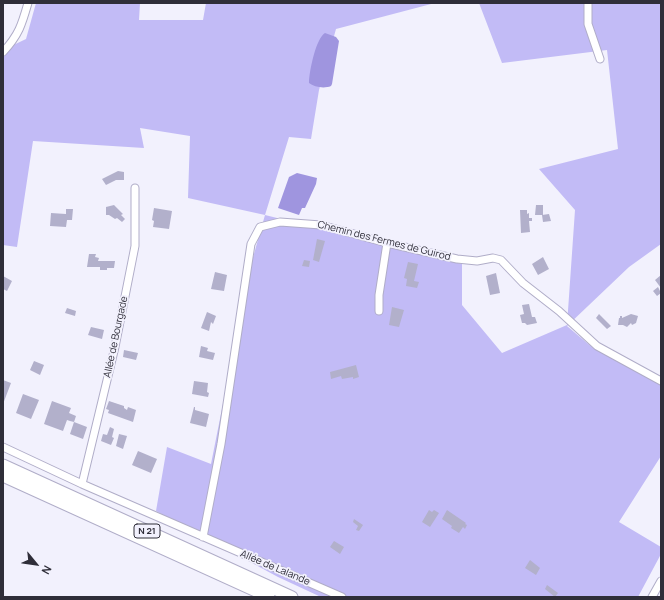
<!DOCTYPE html>
<html>
<head>
<meta charset="utf-8">
<style>
	body { margin:0 }
	#map { position:relative; width:664px; height:600px; overflow:hidden; background:#f2f1fd; font-family:Manrope,sans-serif }
	canvas { display:block }
	.frame { position:absolute; inset:0; border:4px solid #2f2e39; pointer-events:none }
	.north { position:absolute; left:16px; top:544px; width:40px; height:40px; -webkit-text-stroke:3px #f2f1fd; paint-order:stroke; rotate:119deg; font-size:11px; font-weight:700; line-height:16px; text-align:center; color:#2f2e39 }
	.north::after { content:''; display:block; margin:auto; width:14px; height:18px; background:#2f2e39; clip-path:polygon(50% 0,100% 100%,50% 72%,0 100%) }
</style>
</head>
<body>
<div id="map">
<canvas width="664" height="600"></canvas>
<div class="frame"></div>
<div class="north">N</div>
</div>
<script>
const context = document.querySelector('canvas').getContext('2d');
context.lineJoin = 'round';
function fillPath(path, color) { context.fillStyle = color; context.fill(path, 'evenodd'); }
function stroke(path, color, width, dash) { context.strokeStyle = color; context.lineWidth = width; context.lineCap = dash ? 'butt' : 'round'; context.setLineDash(dash || []); context.stroke(path); }
function label(font, color, halo, rows, align = 'center') {
  context.font = font + ' Manrope,sans-serif'; context.lineWidth = 3.5; context.setLineDash([]); context.textBaseline = 'middle'; context.strokeStyle = halo; context.fillStyle = color; for (const [text, x, y, turn = 0] of rows) {
    context.save(); context.translate(x, y); context.rotate((+turn || 0) * Math.PI / 180); context.textAlign = isNaN(turn) ? turn : align; if (halo) context.strokeText(text, 0, 0); context.fillText(text, 0, 0); context.restore();
  }
}
fillPath(new Path2D(`
	M 36,3 L 140,3 L 139,20 L 203,20 L 206,3 L 435,3 L 336,29 L 319,90 L 311,139 L 289,137 L 265,215 L 462,264 L 462,305 L 502,353 L 567,325 L 575,210 L 539,169 L 618,149 L 607,50 L 502,63 L 479,3 L 661,3 L 661,244 L 629,267 L 567,326 L 593,348 L 661,385 L 661,456 L 619,522 L 661,547 L 661,554 L 638,597 L 321,597 L 278,577 L 156,511 L 167,447 L 211,464 L 250,268 L 265,215 L 188,198 L 190,136 L 140,128 L 144,148 L 33,141 L 17,247 L 3,245 L 3,50 L 26,39 Z`), '#c2bbf6');
fillPath(new Path2D(`
	M 325,33 L 336,37 L 339,41 L 332,84 L 331,86 C 324,89 314,87 309,83 C 309,72 316,38 325,33 Z
	M 297,173 L 317,178 L 316,184 L 305,208 L 302,208 L 299,215 L 278,208 L 289,177 Z`), '#9f95df');
fillPath(new Path2D(`
	M 118,171 L 124,172 L 124,180 L 116,180 L 106,185 L 102,179 Z
	M 114,205 L 123,214 L 121,215 L 125,219 L 122,222 L 117,218 L 115,219 L 109,215 L 106,215 L 106,207 Z
	M 536,205 L 543,205 L 543,215 L 535,215 Z
	M 154,208 L 172,211 L 169,229 L 153,227 L 154,221 L 152,220 Z
	M 66,209 L 73,209 L 72,220 L 67,220 L 66,227 L 50,226 L 51,213 L 66,214 Z
	M 520,210 L 527,210 L 527,214 L 529,213 L 529,218 L 532,218 L 532,221 L 529,221 L 530,232 L 521,233 Z
	M 549,214 L 551,221 L 543,222 L 542,215 Z
	M 317,239 L 325,241 L 319,262 L 313,260 Z
	M 89,254 L 96,254 L 95,257 L 99,258 L 98,261 L 115,261 L 114,268 L 107,268 L 107,270 L 100,270 L 100,267 L 87,267 Z
	M 543,257 L 549,269 L 538,275 L 532,264 Z
	M 304,260 L 310,261 L 309,267 L 302,266 Z
	M 408,262 L 418,264 L 414,281 L 419,282 L 417,288 L 406,286 L 407,279 L 404,278 Z
	M 215,272 L 227,275 L 224,291 L 211,289 Z
	M 496,273 L 500,293 L 490,295 L 486,276 Z
	M 661,275 L 661,288 L 655,280 Z
	M 3,276 L 12,281 L 7,291 L 3,289 Z
	M 658,287 L 661,293 L 657,296 L 653,291 Z
	M 529,304 L 532,317 L 535,317 L 537,323 L 527,325 L 525,323 L 522,323 L 520,315 L 524,314 L 522,305 Z
	M 392,307 L 404,310 L 399,327 L 389,325 Z
	M 67,308 L 76,311 L 75,316 L 65,313 Z
	M 207,312 L 216,316 L 213,324 L 211,322 L 209,331 L 201,328 Z
	M 599,314 L 611,326 L 607,329 L 596,318 Z
	M 631,314 L 638,316 L 636,323 L 632,325 L 631,323 L 627,327 L 623,325 L 618,325 L 619,318 L 620,318 L 620,316 L 622,316 L 622,318 Z
	M 91,327 L 104,330 L 102,339 L 88,335 Z
	M 201,346 L 208,348 L 207,351 L 215,353 L 213,360 L 199,357 Z
	M 124,350 L 138,353 L 136,360 L 123,357 Z
	M 34,361 L 44,365 L 40,375 L 30,370 Z
	M 356,365 L 359,377 L 353,379 L 353,377 L 342,379 L 341,376 L 331,379 L 330,372 Z
	M 3,380 L 11,383 L 3,404 Z
	M 194,381 L 208,383 L 207,392 L 209,393 L 208,397 L 192,394 Z
	M 23,394 L 39,400 L 31,419 L 16,413 Z
	M 52,401 L 71,408 L 69,413 L 76,416 L 74,422 L 87,427 L 83,439 L 70,434 L 74,422 L 70,421 L 67,420 L 63,431 L 44,424 Z
	M 109,401 L 124,406 L 124,408 L 127,410 L 128,407 L 136,410 L 133,422 L 108,413 L 109,410 L 106,409 Z
	M 194,407 L 195,407 L 195,410 L 209,414 L 206,427 L 190,423 Z
	M 110,427 L 114,429 L 112,437 L 114,438 L 111,445 L 101,441 L 103,434 L 107,435 Z
	M 119,434 L 127,436 L 123,449 L 116,446 Z
	M 138,451 L 157,459 L 151,473 L 132,465 Z
	M 429,510 L 432,512 L 434,510 L 439,513 L 430,527 L 422,522 Z
	M 447,510 L 466,523 L 465,524 L 467,525 L 465,529 L 463,527 L 459,533 L 451,528 L 452,526 L 442,519 Z
	M 354,519 L 363,525 L 359,531 L 356,530 L 358,526 L 353,522 Z
	M 334,541 L 344,547 L 340,554 L 330,547 Z
	M 530,560 L 540,568 L 536,575 L 525,568 Z
	M 547,585 L 558,593 L 555,597 L 545,589 Z`), '#b2b0cb');
const minor = new Path2D(`
	M 588,3 L 588,24 L 600,59
	M 3,52 C 19,35 22,24 28,3
	M 379,311 L 379,295 L 387,243
	M 3,447 L 82,484 L 342,597
	M 82,484 L 115,347 L 135,246 L 135,188
	M 203,537 L 221,444 L 251,244 L 260,227 L 280,222 L 321,225 L 387,243 L 457,259 L 477,261 L 493,258 L 501,260 L 523,283 L 559,311 L 597,346 L 661,381
	M 652,597 L 661,581`);
const highway = new Path2D(`
	M 3,465 L 292,597
	M 3,476 L 269,597`);
stroke(minor, '#b0adc8', 9);
stroke(highway, '#b0adc8', 13);
stroke(minor, '#fff', 7);
stroke(highway, '#fff', 11);
for (const [x, y, w] of [
	[147,531,26]
]) { const box = new Path2D(); box.roundRect(x - w / 2, y - 7, w, 14, 3); context.fillStyle = '#f2f1fd'; context.fill(box); stroke(box, '#2f2e39', 1); }
label('bold 9px', '#2f2e39', null, [
	["N 21",147,531]
]);
label('10px', '#2f2e39', '#f2f1fd', [
	["Chemin des Fermes de Guirod",384,241,14],
	["Allée de Bourgade",116,337,-78],
	["Allée de Lalande",275,568,23]
]);
</script>
</body>
</html>
